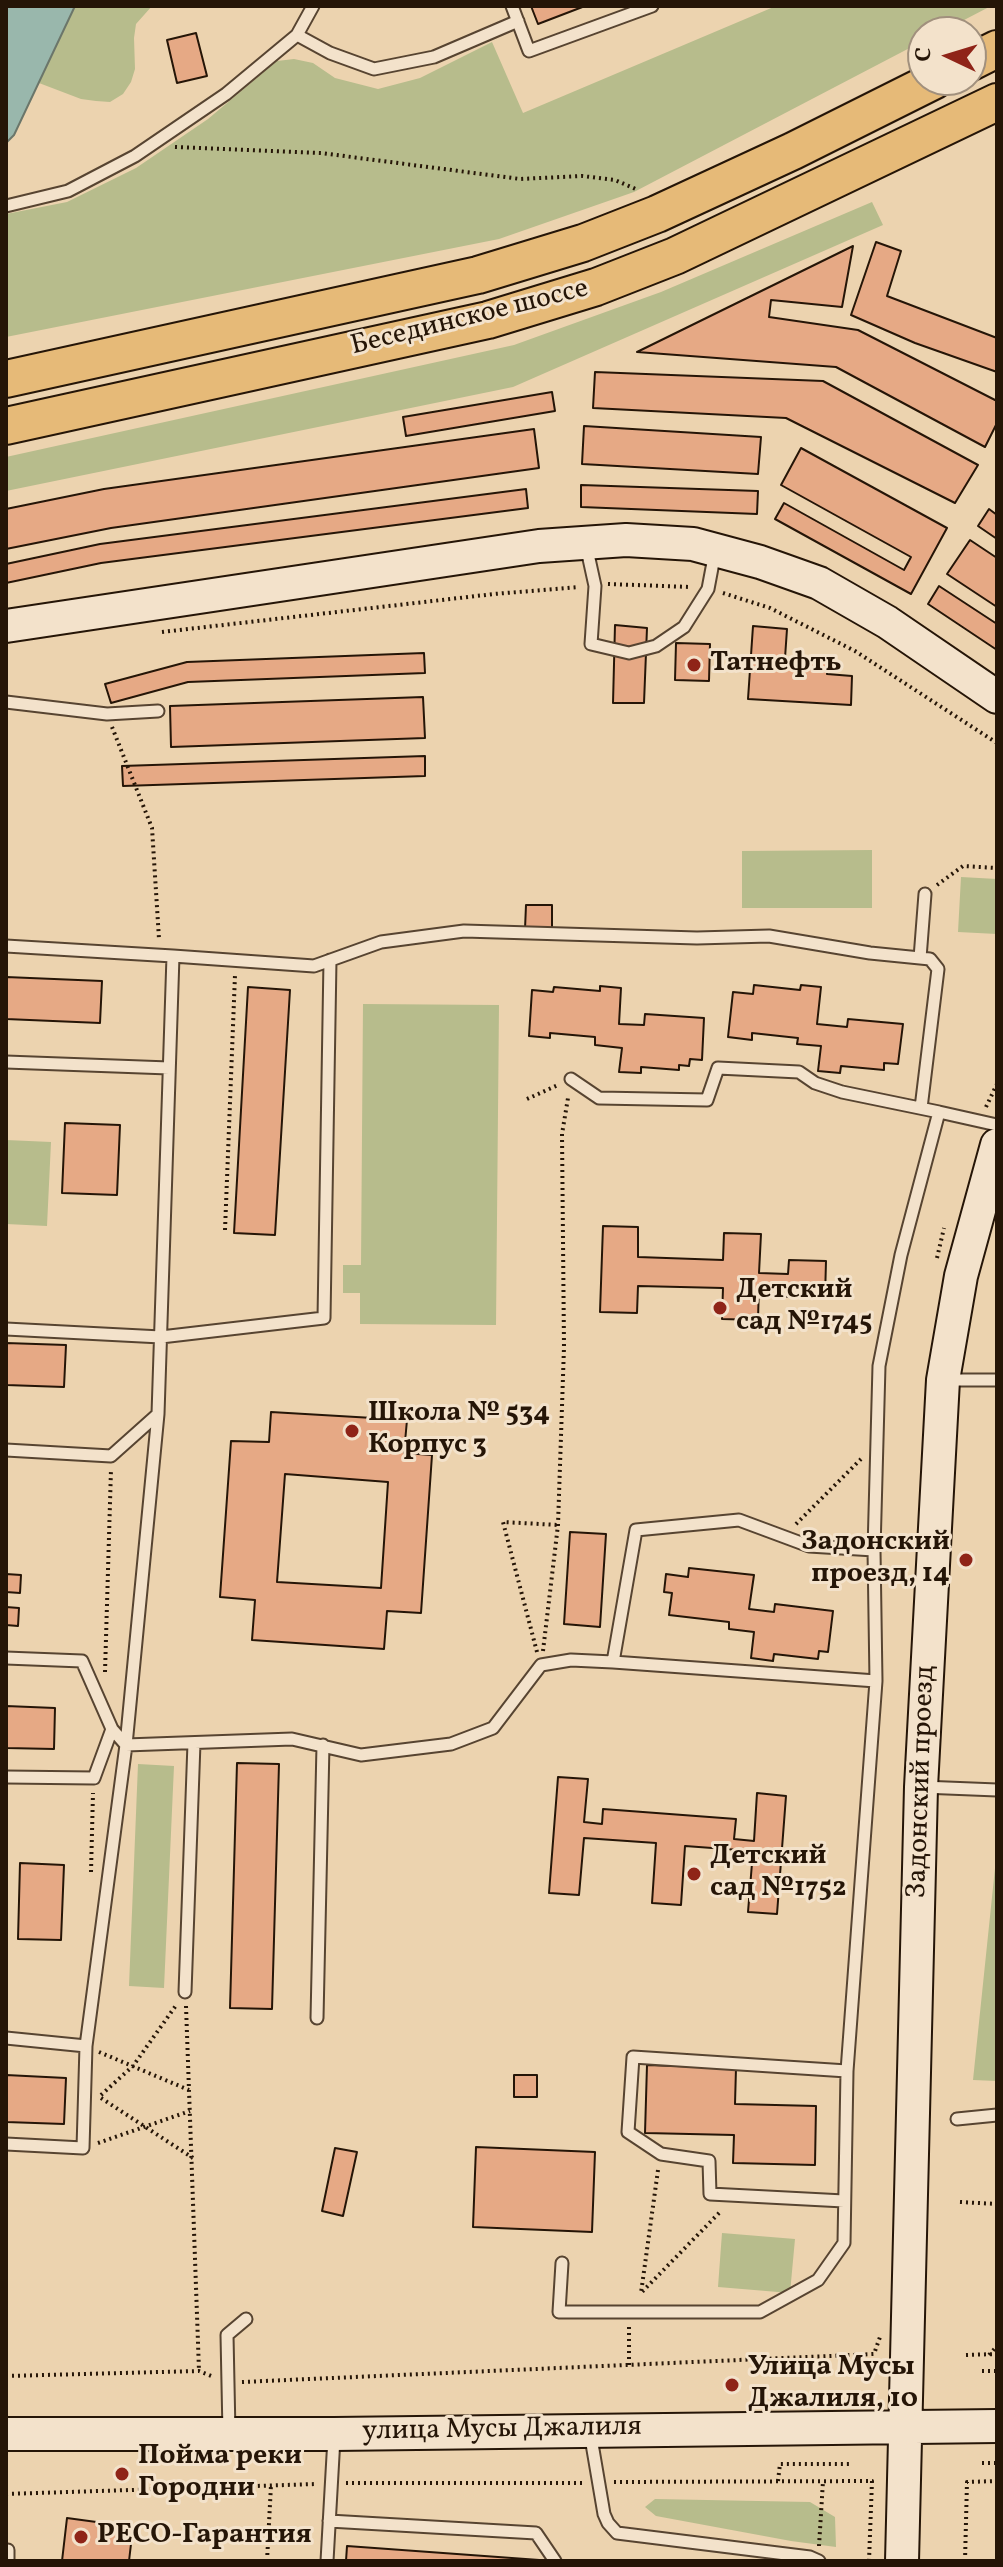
<!DOCTYPE html>
<html>
<head>
<meta charset="utf-8">
<style>
	body { margin:0 }
	#map { position:relative; width:1003px; height:2567px; overflow:hidden; background:#ecd3af; font-family:Vollkorn,serif }
	canvas { display:block }
	.frame { position:absolute; inset:0; border:8px solid #251507; pointer-events:none }
	.north { position:absolute; left:907px; top:16px; width:80px; height:80px; box-sizing:border-box; background:#f3e2cb; border:2px solid #a1907d; border-radius:50%; rotate:274deg; font-size:22px; font-weight:700; line-height:32px; text-align:center; color:#251507 }
	.north::after { content:''; display:block; margin:auto; width:28px; height:36px; background:#8f2418; clip-path:polygon(50% 0,100% 100%,50% 72%,0 100%) }
</style>
</head>
<body>
<div id="map">
<canvas width="1003" height="2567"></canvas>
<div class="frame"></div>
<div class="north">С</div>
</div>
<script>
const context = document.querySelector('canvas').getContext('2d');
context.lineJoin = 'round';
function fillPath(path, color) { context.fillStyle = color; context.fill(path, 'evenodd'); }
function stroke(path, color, width, dash) { context.strokeStyle = color; context.lineWidth = width; context.lineCap = dash ? 'butt' : 'round'; context.setLineDash(dash || []); context.stroke(path); }
function label(font, color, halo, rows, align = 'center') {
  context.font = font + ' Vollkorn,serif'; context.lineWidth = 6; context.setLineDash([]); context.textBaseline = 'middle'; context.strokeStyle = halo; context.fillStyle = color; for (const [text, x, y, turn = 0] of rows) {
    context.save(); context.translate(x, y); context.rotate((+turn || 0) * Math.PI / 180); context.textAlign = isNaN(turn) ? turn : align; if (halo) context.strokeText(text, 0, 0); context.fillText(text, 0, 0); context.restore();
  }
}
fillPath(new Path2D(`
	M 75,6 L 152,6 L 136,24 L 134,38 L 135,69 L 131,82 L 123,94 L 110,102 L 96,101 L 81,99 L 39,83 Z
	M 776,6 L 991,6 L 941,32 L 923,32 L 923,41 L 634,192 L 499,239 L 6,337 L 6,214 L 67,202 L 136,168 L 208,119 L 277,61 L 294,59 L 313,63 L 335,78 L 378,89 L 420,78 L 492,42 L 523,113 Z
	M 872,202 L 883,225 L 513,387 L 6,491 L 6,457 L 514,345 L 661,292 Z
	M 872,850 L 872,908 L 742,908 L 742,851 Z
	M 961,877 L 997,879 L 997,934 L 958,932 Z
	M 363,1004 L 499,1005 L 496,1325 L 360,1324 L 360,1293 L 343,1293 L 343,1265 L 361,1265 Z
	M 6,1140 L 51,1142 L 47,1226 L 6,1224 Z
	M 138,1764 L 174,1766 L 164,1988 L 129,1986 Z
	M 997,1849 L 997,2081 L 973,2080 Z
	M 722,2233 L 795,2239 L 790,2293 L 718,2287 Z
	M 655,2499 L 810,2502 L 835,2517 L 836,2547 L 791,2541 L 656,2516 L 645,2507 Z`), '#b7bc8c');
const water = new Path2D(`
	M 75,6 L 14,135 L 6,143 L 6,6 Z`);
fillPath(water, '#99b7ac');
stroke(water, '#6b766a', 2);
const building = new Path2D(`
	M 531,6 L 585,6 L 538,24 Z
	M 196,33 L 207,76 L 177,83 L 167,40 Z
	M 876,242 L 901,251 L 887,296 L 997,338 L 997,372 L 915,343 L 851,315 Z
	M 853,246 L 842,307 L 771,300 L 769,317 L 858,330 L 997,401 L 997,423 L 985,447 L 836,367 L 637,352 Z
	M 595,372 L 823,381 L 978,465 L 955,503 L 786,418 L 593,408 Z
	M 552,392 L 555,411 L 406,436 L 403,417 Z
	M 584,426 L 761,437 L 758,474 L 582,464 Z
	M 534,429 L 539,468 L 111,528 L 6,549 L 6,509 L 104,489 Z
	M 801,448 L 947,528 L 911,594 L 775,519 L 784,503 L 904,570 L 911,557 L 781,485 Z
	M 581,485 L 758,491 L 757,514 L 581,507 Z
	M 526,489 L 528,508 L 101,563 L 6,583 L 6,564 L 100,544 Z
	M 989,509 L 997,515 L 997,539 L 978,526 Z
	M 970,540 L 997,558 L 997,607 L 947,574 Z
	M 939,586 L 997,624 L 997,650 L 928,604 Z
	M 615,625 L 647,628 L 644,703 L 613,703 Z
	M 753,626 L 787,629 L 785,658 L 828,661 L 827,674 L 852,676 L 851,705 L 748,699 Z
	M 676,643 L 710,644 L 709,681 L 675,680 Z
	M 424,653 L 425,673 L 188,682 L 111,703 L 105,684 L 187,662 Z
	M 423,697 L 425,738 L 171,747 L 170,706 Z
	M 425,756 L 425,776 L 123,786 L 122,766 Z
	M 526,905 L 552,905 L 552,929 L 525,929 Z
	M 6,977 L 102,981 L 100,1023 L 6,1019 Z
	M 754,985 L 800,990 L 801,985 L 821,987 L 817,1024 L 847,1027 L 848,1019 L 903,1024 L 898,1064 L 884,1063 L 884,1070 L 841,1066 L 840,1073 L 818,1071 L 821,1046 L 797,1044 L 798,1038 L 752,1033 L 752,1040 L 728,1037 L 733,992 L 753,994 Z
	M 600,986 L 621,988 L 619,1024 L 644,1025 L 645,1014 L 704,1018 L 702,1060 L 690,1059 L 689,1066 L 679,1065 L 679,1070 L 641,1067 L 641,1073 L 619,1072 L 622,1048 L 595,1045 L 595,1037 L 550,1033 L 550,1038 L 529,1036 L 532,990 L 553,992 L 554,987 L 600,991 Z
	M 248,987 L 290,990 L 275,1235 L 234,1233 Z
	M 65,1123 L 120,1125 L 117,1195 L 62,1193 Z
	M 603,1226 L 638,1227 L 638,1257 L 723,1260 L 724,1233 L 761,1234 L 759,1273 L 788,1274 L 789,1260 L 826,1261 L 825,1298 L 787,1297 L 787,1285 L 759,1284 L 758,1320 L 722,1319 L 723,1288 L 638,1286 L 637,1313 L 600,1312 Z
	M 6,1343 L 66,1345 L 64,1387 L 6,1385 Z
	M 271,1412 L 407,1420 L 404,1453 L 432,1455 L 421,1613 L 387,1611 L 384,1649 L 252,1640 L 255,1600 L 220,1597 L 231,1441 L 269,1442 ZM 285,1474 L 388,1482 L 381,1588 L 277,1582 Z
	M 570,1532 L 606,1534 L 600,1627 L 564,1624 Z
	M 689,1568 L 754,1575 L 749,1609 L 774,1612 L 775,1604 L 833,1611 L 828,1652 L 819,1651 L 818,1659 L 774,1654 L 773,1661 L 751,1658 L 754,1632 L 729,1629 L 729,1622 L 669,1615 L 672,1593 L 664,1592 L 666,1574 L 688,1577 Z
	M 6,1574 L 21,1575 L 20,1593 L 6,1592 Z
	M 6,1607 L 19,1608 L 18,1626 L 6,1625 Z
	M 6,1706 L 55,1708 L 54,1749 L 6,1748 Z
	M 237,1763 L 279,1764 L 272,2009 L 230,2008 Z
	M 558,1777 L 588,1779 L 584,1822 L 602,1824 L 603,1809 L 736,1819 L 734,1839 L 754,1841 L 757,1793 L 786,1796 L 777,1914 L 748,1912 L 753,1851 L 685,1846 L 681,1905 L 652,1903 L 656,1843 L 584,1838 L 579,1895 L 549,1893 Z
	M 20,1863 L 64,1865 L 61,1940 L 18,1939 Z
	M 647,2065 L 736,2068 L 735,2104 L 816,2106 L 815,2165 L 733,2163 L 734,2135 L 645,2133 Z
	M 6,2075 L 66,2078 L 64,2124 L 6,2122 Z
	M 514,2075 L 537,2075 L 537,2097 L 514,2097 Z
	M 476,2147 L 595,2152 L 592,2232 L 473,2227 Z
	M 335,2148 L 357,2152 L 343,2216 L 322,2211 Z
	M 67,2518 L 133,2527 L 129,2561 L 62,2561 Z
	M 347,2546 L 553,2561 L 346,2561 Z`);
fillPath(building, '#e6a985');
stroke(building, '#251507', 2);
const lane = new Path2D(`
	M 512,6 L 529,51 L 652,6
	M 297,35 L 330,53 L 374,69 L 434,57 L 518,21
	M 6,206 L 68,191 L 135,156 L 226,94 L 297,35 L 313,6
	M 586,545 L 595,586 L 591,644 L 629,653 L 656,646 L 684,627 L 708,589 L 715,552
	M 6,702 L 107,714 L 158,711
	M 6,946 L 173,956
	M 920,958 L 925,894
	M 6,1062 L 169,1068
	M 939,1112 L 997,1125
	M 6,1329 L 161,1337 L 324,1318 L 330,960
	M 948,1380 L 997,1380
	M 6,1450 L 111,1456 L 158,1414 L 173,956 L 314,966 L 381,942 L 464,931 L 697,938 L 769,936 L 870,953 L 930,959 L 938,969 L 921,1108
	M 6,1658 L 82,1661 L 112,1729 L 126,1745 L 292,1739 L 361,1755 L 451,1744 L 493,1728 L 541,1665 L 571,1660 L 613,1662 L 636,1530 L 739,1520 L 809,1546 L 874,1550 L 879,1366 L 901,1255 L 939,1112 L 842,1092 L 815,1083 L 799,1072 L 718,1068 L 707,1100 L 599,1098 L 571,1079
	M 613,1662 L 876,1681
	M 6,1777 L 94,1778 L 112,1729
	M 922,1787 L 997,1790
	M 185,1992 L 194,1743
	M 317,2018 L 323,1745
	M 6,2038 L 86,2046 L 83,2148 L 6,2144
	M 86,2046 L 126,1745 L 158,1414
	M 957,2119 L 997,2115
	M 844,2201 L 710,2194 L 709,2161 L 661,2154 L 628,2132 L 633,2057 L 847,2071
	M 562,2263 L 559,2312 L 760,2312 L 818,2280 L 844,2243 L 847,2071 L 876,1681 L 874,1550
	M 590,2432 L 604,2514 L 608,2523 L 617,2533 L 810,2557 L 819,2561
	M 229,2433 L 227,2335 L 246,2319
	M 329,2521 L 536,2533 L 555,2561
	M 6,2550 L 8,2550 L 8,2561
	M 327,2561 L 334,2438`);
const secondary = new Path2D(`
	M 6,626 L 539,546 L 626,540 L 693,544 L 760,562 L 819,583 L 887,622 L 997,697
	M 6,2434 L 334,2434 L 997,2426
	M 902,2561 L 921,1787 L 943,1380 L 961,1276 L 997,1145`);
const primary = new Path2D(`
	M 971,62 L 997,49
	M 6,379 L 478,275 L 583,243 L 657,214 L 793,151 L 935,80
	M 6,426 L 488,320 L 596,287 L 675,256 L 997,102`);
stroke(lane, '#574431', 15);
stroke(secondary, '#251507', 36);
stroke(primary, '#251507', 40);
stroke(new Path2D(`
	M 175,147 L 321,153 L 520,179 L 582,176 L 615,180 L 638,190
	M 608,584 L 691,587
	M 723,593 L 770,608 L 855,651 L 997,743
	M 162,632 L 494,594 L 579,587
	M 112,727 L 152,828 L 159,939
	M 937,885 L 963,866 L 997,868
	M 527,1099 L 558,1085
	M 986,1107 L 997,1084
	M 225,1230 L 235,975
	M 937,1258 L 944,1228
	M 796,1524 L 861,1459
	M 543,1651 L 558,1525 L 564,1347 L 562,1134 L 568,1098
	M 537,1652 L 503,1522 L 558,1525
	M 105,1672 L 111,1469
	M 91,1872 L 93,1793
	M 186,2006 L 199,2371
	M 99,2052 L 189,2090
	M 101,2095 L 133,2066 L 177,2004
	M 101,2098 L 193,2158
	M 98,2143 L 190,2111
	M 658,2170 L 641,2293 L 721,2211
	M 960,2202 L 997,2204
	M 966,2355 L 997,2354
	M 989,2355 L 997,2346
	M 785,2358 L 785,2373 L 850,2373
	M 629,2365 L 629,2327
	M 982,2371 L 997,2371
	M 6,2376 L 199,2371 L 214,2377
	M 242,2382 L 874,2354 L 880,2337
	M 982,2463 L 997,2463
	M 778,2481 L 780,2464 L 850,2464
	M 614,2482 L 872,2481 L 869,2561
	M 346,2483 L 585,2483
	M 6,2494 L 317,2484
	M 819,2546 L 823,2481
	M 267,2561 L 271,2485
	M 965,2561 L 967,2482 L 997,2481`), '#251507', 4, [2, 4]);
stroke(lane, '#f3e2cb', 11);
stroke(secondary, '#f3e2cb', 32);
stroke(primary, '#e6ba78', 36);
for (const [x, y, r, color] of [
	[694,665,8,"#8f2418"],
	[720,1308,8,"#8f2418"],
	[352,1431,8,"#8f2418"],
	[966,1560,8,"#8f2418"],
	[694,1874,8,"#8f2418"],
	[732,2385,8,"#8f2418"],
	[122,2474,8,"#8f2418"],
	[81,2537,8,"#8f2418"]
]) { const dot = new Path2D(); dot.arc(x, y, r, 0, 2 * Math.PI); context.fillStyle = color; context.fill(dot); stroke(dot, '#f3e2cb', 3); }
label('28px', '#251507', '#f3e2cb', [
	["Бесединское шоссе",470,319,-14],
	["Задонский проезд",923,1782,-88],
	["улица Мусы Джалиля",502,2431,-1]
]);
label('bold 28px', '#251507', '#f3e2cb', [
	["Татнефть",710,665],
	["Детский",736,1292],
	["сад №1745",736,1324],
	["Школа № 534",368,1415],
	["Корпус 3",368,1447],
	["Задонский",950,1544,"right"],
	["проезд, 14",950,1576,"right"],
	["Детский",710,1858],
	["сад №1752",710,1890],
	["Улица Мусы",748,2369],
	["Джалиля, 10",748,2401],
	["Пойма реки",138,2458],
	["Городни",138,2490],
	["РЕСО-Гарантия",97,2537]
], 'left');
</script>
</body>
</html>
